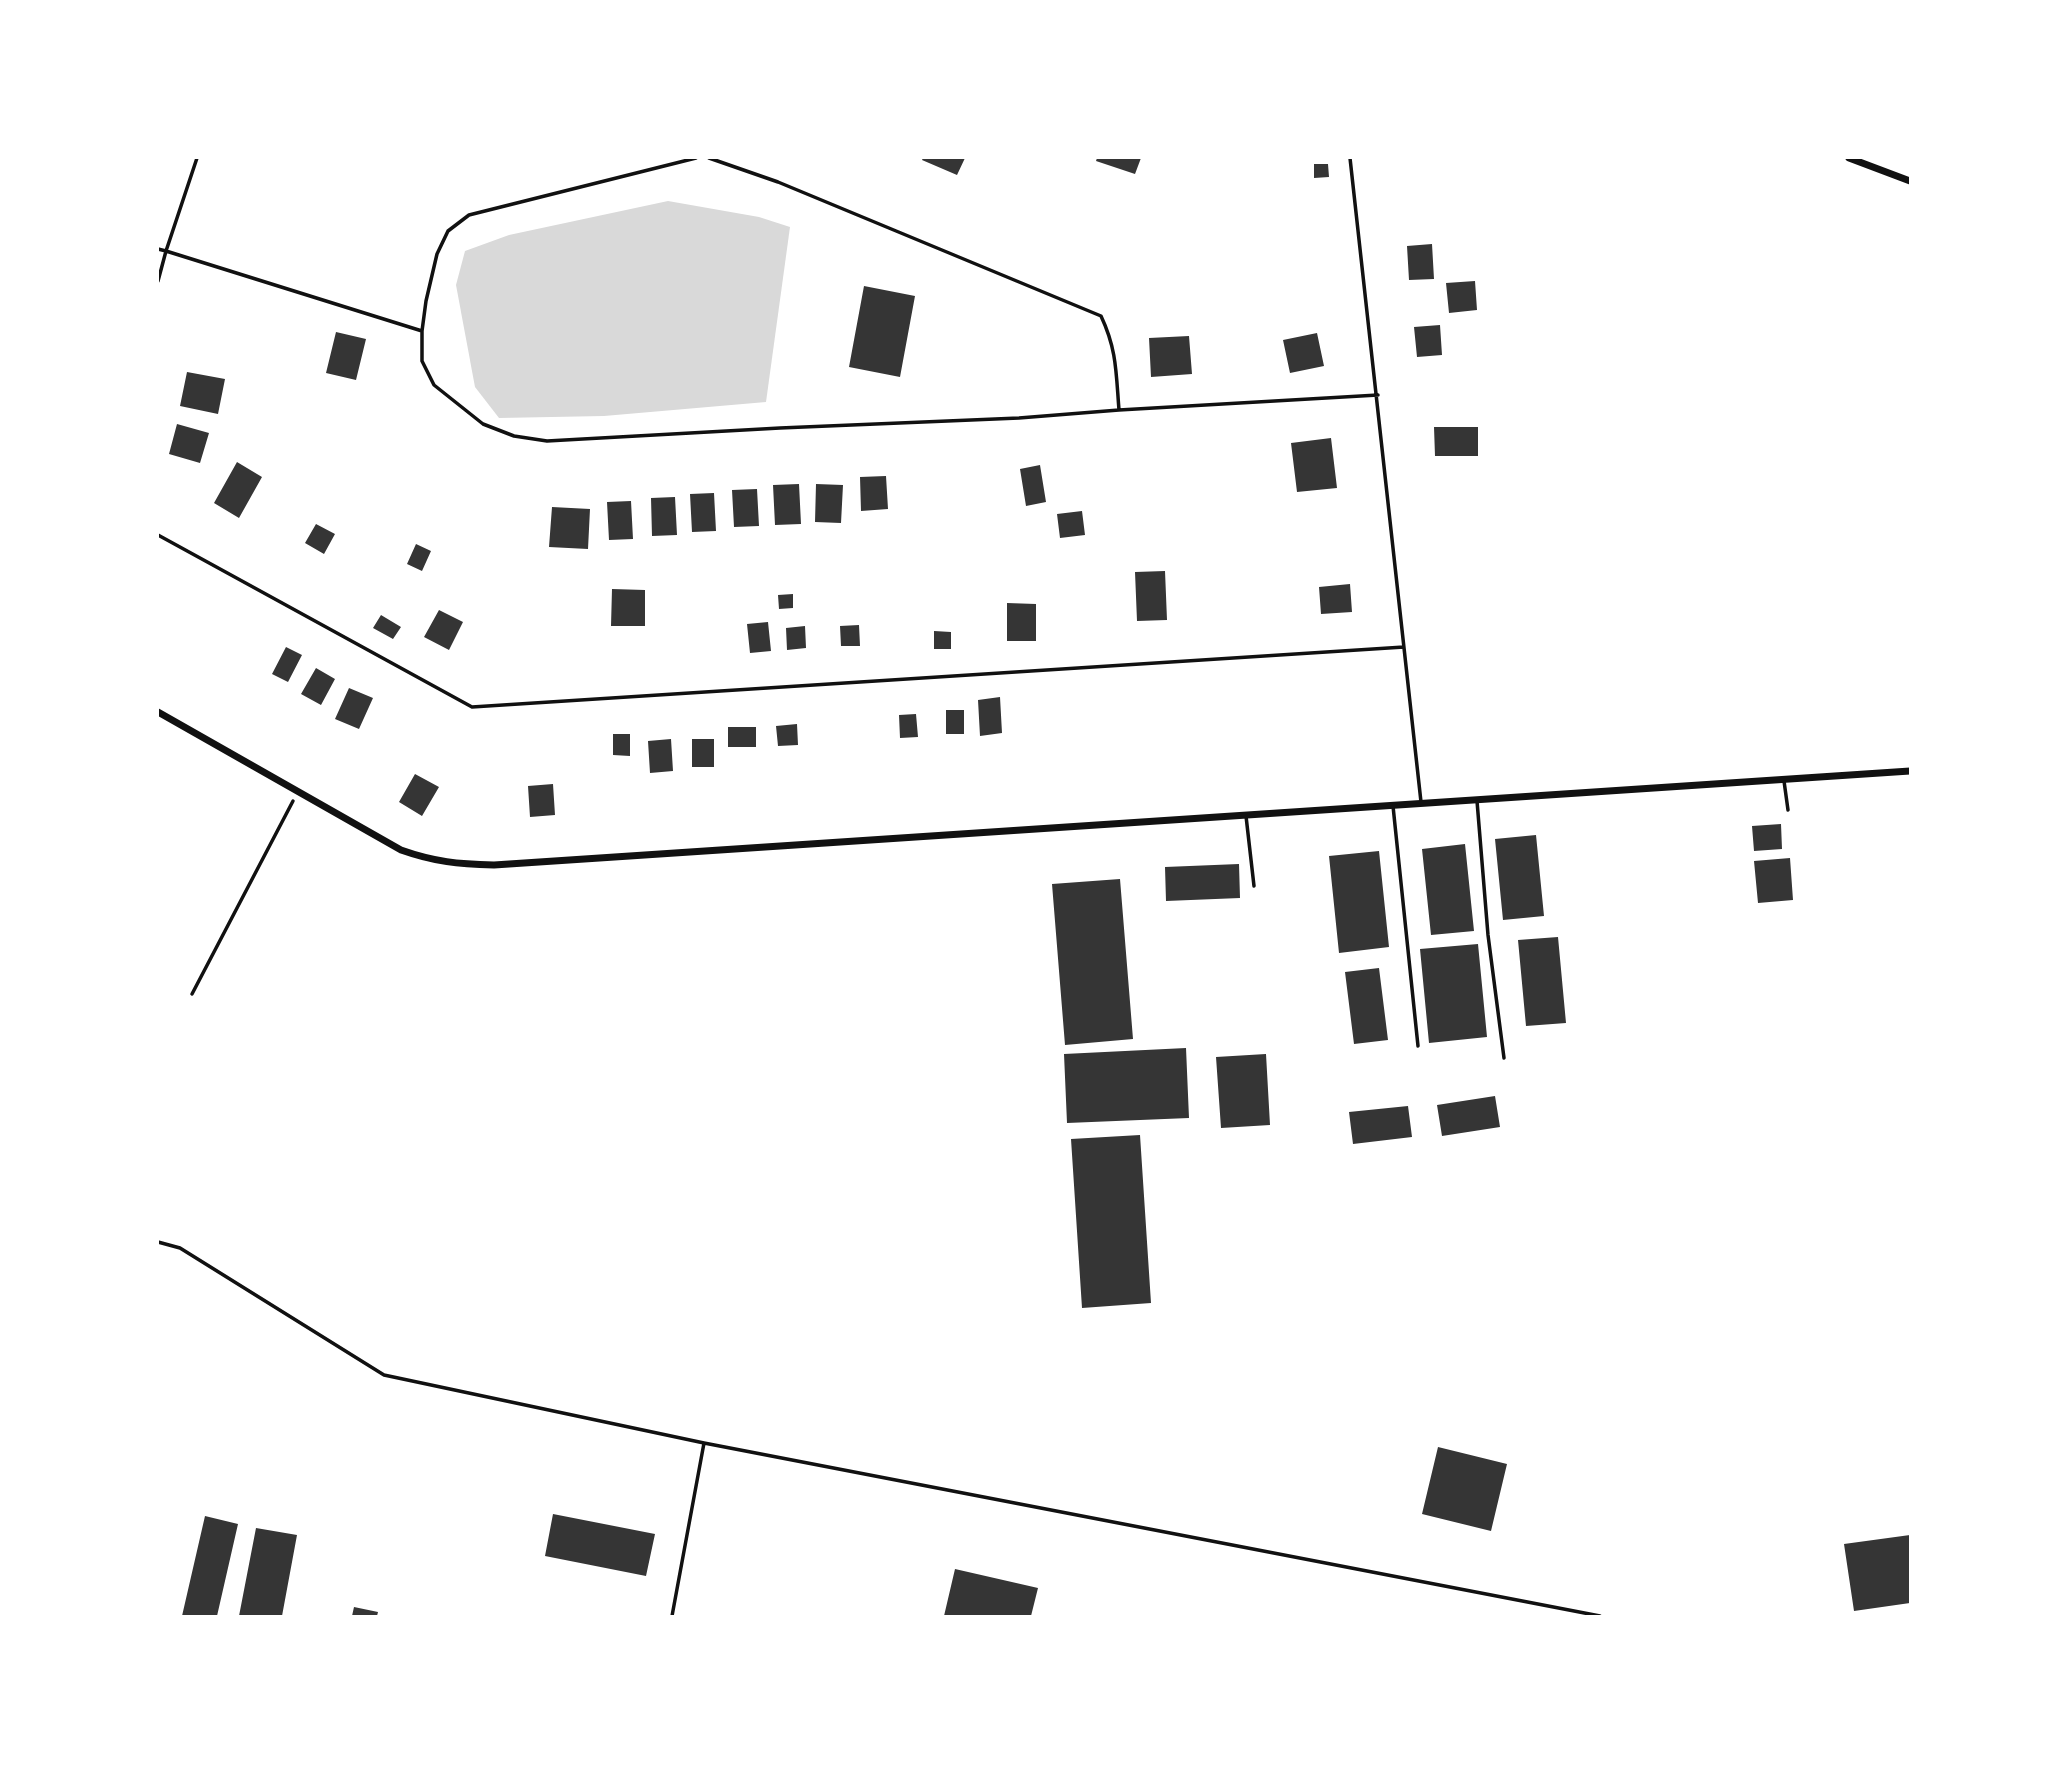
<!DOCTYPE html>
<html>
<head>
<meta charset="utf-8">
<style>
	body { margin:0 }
	#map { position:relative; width:2068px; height:1774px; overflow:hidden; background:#fff; font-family:"DM Sans",sans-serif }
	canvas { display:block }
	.frame { position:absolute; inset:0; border:159px solid #fff; pointer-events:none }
</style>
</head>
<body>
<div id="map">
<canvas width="2068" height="1774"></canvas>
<div class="frame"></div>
</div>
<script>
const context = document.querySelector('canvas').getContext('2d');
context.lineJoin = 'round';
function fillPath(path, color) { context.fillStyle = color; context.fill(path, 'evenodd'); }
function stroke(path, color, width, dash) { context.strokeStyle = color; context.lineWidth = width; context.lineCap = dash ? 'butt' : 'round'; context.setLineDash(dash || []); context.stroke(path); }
fillPath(new Path2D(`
	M 668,201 L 759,217 L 790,227 L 766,402 L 604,416 L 499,418 L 475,387 L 456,285 L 465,251 L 509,235 Z`), '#d9d9d9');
fillPath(new Path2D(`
	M 923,158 L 965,158 L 957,175 L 922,160 Z
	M 1097,158 L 1141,158 L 1135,174 L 1096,161 Z
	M 1314,164 L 1328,164 L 1329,177 L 1314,178 Z
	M 1432,244 L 1434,279 L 1409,280 L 1407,246 Z
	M 1475,281 L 1477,310 L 1449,313 L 1446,283 Z
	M 864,286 L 915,296 L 900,377 L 849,367 Z
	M 1440,325 L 1442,355 L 1417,357 L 1414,327 Z
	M 336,332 L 366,339 L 356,380 L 326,373 Z
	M 1317,333 L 1324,366 L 1290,373 L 1283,340 Z
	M 1189,336 L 1192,374 L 1151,377 L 1149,338 Z
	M 187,372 L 225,379 L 218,414 L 180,406 Z
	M 177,424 L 209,433 L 200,463 L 169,454 Z
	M 1434,427 L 1478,427 L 1478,456 L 1435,456 Z
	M 1331,438 L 1337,488 L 1297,492 L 1291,443 Z
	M 237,462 L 262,477 L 239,518 L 214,503 Z
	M 1040,465 L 1046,502 L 1026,506 L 1020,469 Z
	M 886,476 L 888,509 L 861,511 L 860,477 Z
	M 799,484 L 801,524 L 775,525 L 773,485 Z
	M 816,484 L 843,485 L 841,523 L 815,522 Z
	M 757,489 L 759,526 L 734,527 L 732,490 Z
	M 714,493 L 716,531 L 692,532 L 690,494 Z
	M 675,497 L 677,535 L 652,536 L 651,498 Z
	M 631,501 L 633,539 L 609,540 L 607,502 Z
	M 552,507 L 590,509 L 588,549 L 549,547 Z
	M 1082,511 L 1085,535 L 1060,538 L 1057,514 Z
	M 316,524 L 335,534 L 324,554 L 305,543 Z
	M 416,544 L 431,551 L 422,571 L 407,564 Z
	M 1165,571 L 1167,620 L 1137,621 L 1135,572 Z
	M 1350,584 L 1352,612 L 1321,614 L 1319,587 Z
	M 612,589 L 645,590 L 645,626 L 611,626 Z
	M 793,594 L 793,608 L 779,609 L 778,595 Z
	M 1007,603 L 1036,604 L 1036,641 L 1007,641 Z
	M 439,610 L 463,622 L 449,650 L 424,637 Z
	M 381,615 L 401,627 L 393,639 L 373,628 Z
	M 768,622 L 771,651 L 750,653 L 747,624 Z
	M 859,625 L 860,646 L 841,646 L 840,626 Z
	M 805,626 L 806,648 L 787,650 L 786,628 Z
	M 934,631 L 951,632 L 951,649 L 934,649 Z
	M 286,647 L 302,655 L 288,682 L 272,674 Z
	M 316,668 L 335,679 L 321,705 L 301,694 Z
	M 349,688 L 373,698 L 359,729 L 335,719 Z
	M 1000,697 L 1002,733 L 980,736 L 978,700 Z
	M 946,710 L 964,710 L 964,734 L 946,734 Z
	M 916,714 L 918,737 L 900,738 L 899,715 Z
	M 797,724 L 798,745 L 778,746 L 776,726 Z
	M 728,727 L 756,727 L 756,747 L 728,747 Z
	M 613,734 L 630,734 L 630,756 L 613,755 Z
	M 671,739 L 673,771 L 650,773 L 648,741 Z
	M 692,739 L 714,739 L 714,767 L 692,767 Z
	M 415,774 L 439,787 L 422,816 L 399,802 Z
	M 553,784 L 555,815 L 530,817 L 528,786 Z
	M 1781,824 L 1782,849 L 1754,851 L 1752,826 Z
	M 1536,835 L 1544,916 L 1503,920 L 1495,839 Z
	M 1465,844 L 1474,931 L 1431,935 L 1422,849 Z
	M 1379,851 L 1389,947 L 1339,953 L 1329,856 Z
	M 1790,858 L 1793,900 L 1758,903 L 1754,861 Z
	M 1239,864 L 1240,898 L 1166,901 L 1165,867 Z
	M 1120,879 L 1133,1039 L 1065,1045 L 1052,884 Z
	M 1558,937 L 1566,1023 L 1526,1026 L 1518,940 Z
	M 1478,944 L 1487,1037 L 1429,1043 L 1420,949 Z
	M 1379,968 L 1388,1040 L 1354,1044 L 1345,972 Z
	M 1186,1048 L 1189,1118 L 1067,1123 L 1064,1054 Z
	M 1266,1054 L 1270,1125 L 1221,1128 L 1216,1057 Z
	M 1495,1096 L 1500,1127 L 1442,1136 L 1437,1105 Z
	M 1408,1106 L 1412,1137 L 1353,1144 L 1349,1112 Z
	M 1140,1135 L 1151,1303 L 1082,1308 L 1071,1139 Z
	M 1438,1447 L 1507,1464 L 1491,1531 L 1422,1514 Z
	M 553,1514 L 655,1534 L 646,1576 L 545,1556 Z
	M 205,1516 L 238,1524 L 217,1616 L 182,1616 Z
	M 256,1528 L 297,1535 L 282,1616 L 239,1616 Z
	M 1910,1535 L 1910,1603 L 1854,1611 L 1844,1544 Z
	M 955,1569 L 1038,1588 L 1031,1616 L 944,1616 Z
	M 354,1607 L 378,1612 L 377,1616 L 352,1616 Z`), '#353535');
stroke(new Path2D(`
	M 192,994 L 293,801`), '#111', 3.5);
stroke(new Path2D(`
	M 696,158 L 469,215 L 448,231 L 437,254 L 426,301 L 422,331 L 422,361 L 434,385 L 483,424 L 514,436 L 547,441 L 780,428 L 1019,418 L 1119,410 L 1378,395
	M 709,158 L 778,182 L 1101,316 C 1117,350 1116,373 1119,410
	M 1350,158 L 1421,802
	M 158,249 L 166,251 L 197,158
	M 158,281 L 166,251 L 422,331
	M 158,535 L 472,707 L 1404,647
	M 1784,781 L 1788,810
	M 1477,801 L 1488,935 L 1504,1058
	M 1393,806 L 1418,1046
	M 1246,816 L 1254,886
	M 158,1242 L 180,1248 L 384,1375 L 704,1443 L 1600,1616
	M 672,1616 L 704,1443`), '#111', 3.5);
stroke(new Path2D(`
	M 1849,158 L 1910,181
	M 158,712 L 401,850 C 435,862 458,864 494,865 L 1910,771`), '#111', 7);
</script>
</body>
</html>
